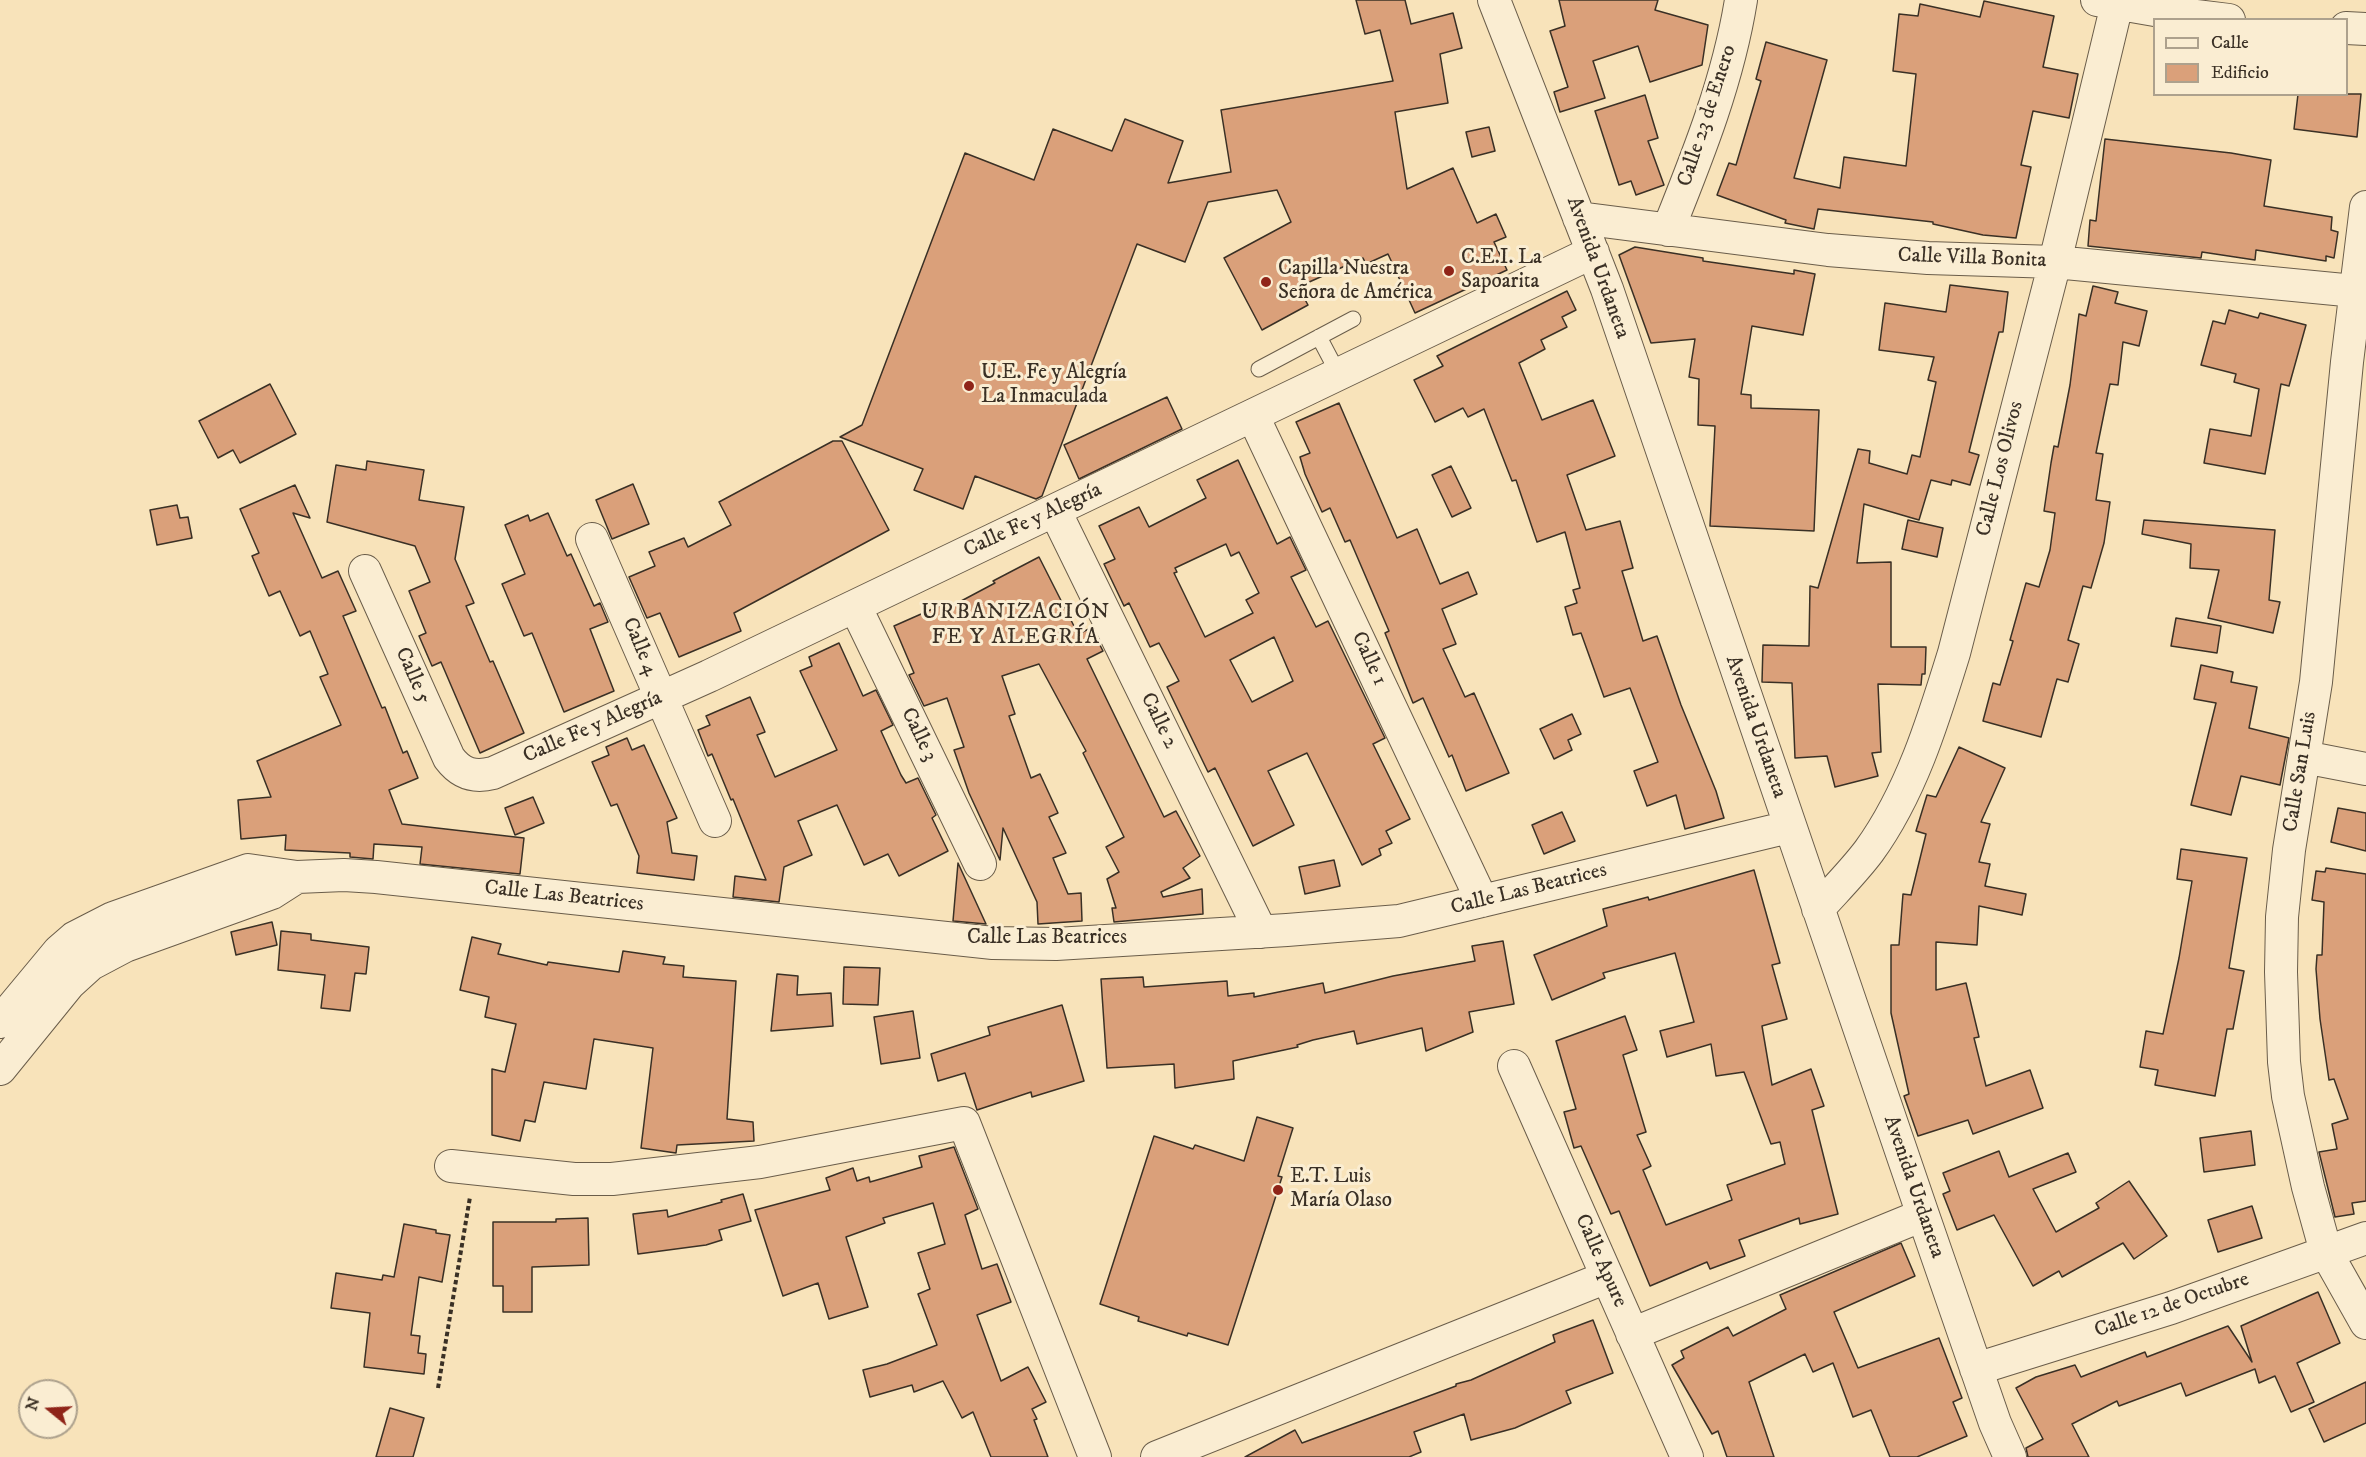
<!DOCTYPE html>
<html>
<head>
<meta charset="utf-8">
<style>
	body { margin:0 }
	#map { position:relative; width:2366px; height:1457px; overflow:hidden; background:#f8e3ba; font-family:"IM FELL DW Pica",serif }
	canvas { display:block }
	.legend { position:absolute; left:2153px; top:18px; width:195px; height:78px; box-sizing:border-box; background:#faedd2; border:2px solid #ada18d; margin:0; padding:8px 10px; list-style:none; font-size:18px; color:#3a3025 }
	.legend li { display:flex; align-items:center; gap:12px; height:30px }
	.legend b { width:30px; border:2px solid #ada18d }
	.north { position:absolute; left:18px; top:1379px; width:60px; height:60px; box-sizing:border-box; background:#faedd2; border:2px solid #ada18d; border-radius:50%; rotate:288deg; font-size:16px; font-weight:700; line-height:24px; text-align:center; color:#3a3025 }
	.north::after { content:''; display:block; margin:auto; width:21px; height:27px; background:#8f2418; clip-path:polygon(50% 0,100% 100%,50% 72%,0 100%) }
</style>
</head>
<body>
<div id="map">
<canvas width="2366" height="1457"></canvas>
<ul class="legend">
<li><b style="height:8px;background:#faedd2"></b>Calle</li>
<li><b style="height:16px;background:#daa07a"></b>Edificio</li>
</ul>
<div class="north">N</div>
</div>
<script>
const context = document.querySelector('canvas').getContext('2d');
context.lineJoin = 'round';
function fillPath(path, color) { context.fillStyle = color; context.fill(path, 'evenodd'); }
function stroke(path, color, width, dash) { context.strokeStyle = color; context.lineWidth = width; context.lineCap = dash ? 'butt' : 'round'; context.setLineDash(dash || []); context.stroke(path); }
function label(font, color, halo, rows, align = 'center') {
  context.font = font + ' "IM FELL DW Pica",serif'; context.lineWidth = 6; context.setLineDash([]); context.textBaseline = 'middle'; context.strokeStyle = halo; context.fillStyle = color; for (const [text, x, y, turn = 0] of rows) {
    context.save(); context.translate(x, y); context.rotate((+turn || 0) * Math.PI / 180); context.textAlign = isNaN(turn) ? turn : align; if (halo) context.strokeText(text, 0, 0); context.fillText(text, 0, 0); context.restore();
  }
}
const building = new Path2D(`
	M 1356,0 L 1405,0 L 1411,24 L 1453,13 L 1462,48 L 1440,54 L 1448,103 L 1395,112 L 1407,189 L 1453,168 L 1477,223 L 1496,214 L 1506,237 L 1494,242 L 1507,270 L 1415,313 L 1388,254 L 1366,264 L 1363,258 L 1298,287 L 1308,305 L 1262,330 L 1224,258 L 1291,222 L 1277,190 L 1208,202 L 1185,262 L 1137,244 L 1042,496 L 1036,499 L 975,476 L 963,509 L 914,490 L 923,469 L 840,437 L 862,425 L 965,153 L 1034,180 L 1053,129 L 1112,151 L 1125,119 L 1183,141 L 1168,183 L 1231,172 L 1221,110 L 1393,81 L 1380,30 L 1365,34 Z
	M 1559,0 L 1658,0 L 1655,10 L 1708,25 L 1702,65 L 1650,82 L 1638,46 L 1593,61 L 1605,98 L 1560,112 L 1554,92 L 1568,87 L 1550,31 L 1565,26 Z
	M 1984,1 L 2054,16 L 2043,67 L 2078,74 L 2069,118 L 2033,111 L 2021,165 L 2031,167 L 2016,238 L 1983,235 L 1933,224 L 1933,222 L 1818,209 L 1814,229 L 1785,223 L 1786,220 L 1717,195 L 1729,163 L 1736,165 L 1761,81 L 1756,79 L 1766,42 L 1827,60 L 1794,178 L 1840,188 L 1844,157 L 1906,166 L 1916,74 L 1893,71 L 1899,14 L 1918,16 L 1920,4 L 1980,17 Z
	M 2298,94 L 2361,94 L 2357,137 L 2294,129 Z
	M 1645,95 L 1658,138 L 1648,141 L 1664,185 L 1636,195 L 1631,181 L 1619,185 L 1595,111 Z
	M 1489,127 L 1495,151 L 1472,157 L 1466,132 Z
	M 2105,139 L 2231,153 L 2271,160 L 2264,206 L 2332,217 L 2331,230 L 2338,232 L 2334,258 L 2326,256 L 2326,261 L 2256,250 L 2255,260 L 2202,252 L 2201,258 L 2088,246 L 2090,220 L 2096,221 Z
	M 1635,247 L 1703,258 L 1703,261 L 1794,274 L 1794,270 L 1815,274 L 1803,335 L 1752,326 L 1741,394 L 1751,395 L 1751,408 L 1819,410 L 1814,531 L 1710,526 L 1715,426 L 1698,425 L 1699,379 L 1689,377 L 1695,339 L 1651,343 L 1619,255 Z
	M 1950,285 L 2008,292 L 2003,332 L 1999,332 L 1969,452 L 1979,455 L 1970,485 L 1952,480 L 1951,485 L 1931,480 L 1919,520 L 1864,504 L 1857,563 L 1891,562 L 1891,647 L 1926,647 L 1925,674 L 1922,674 L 1921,685 L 1878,684 L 1881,752 L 1872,753 L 1878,776 L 1835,787 L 1827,756 L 1795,758 L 1792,683 L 1762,682 L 1763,645 L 1809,646 L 1810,586 L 1818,588 L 1858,449 L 1870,451 L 1869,463 L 1907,474 L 1912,455 L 1920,457 L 1936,382 L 1928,380 L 1934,357 L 1879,350 L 1885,303 L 1946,312 Z
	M 2093,286 L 2118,292 L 2115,303 L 2147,311 L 2139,346 L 2123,342 L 2118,385 L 2110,384 L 2096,453 L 2103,454 L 2096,500 L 2110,502 L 2104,543 L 2091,588 L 2083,586 L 2068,640 L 2079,644 L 2068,682 L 2057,679 L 2041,737 L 1983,721 L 1993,683 L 2000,685 L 2013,641 L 2010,640 L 2026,583 L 2039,587 L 2050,550 L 2055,513 L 2044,511 L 2051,463 L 2054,446 L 2058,447 L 2070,385 L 2079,314 L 2086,316 Z
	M 1567,291 L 1576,310 L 1562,317 L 1567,327 L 1541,340 L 1545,349 L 1519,363 L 1542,420 L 1593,400 L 1615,456 L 1567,475 L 1586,530 L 1620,521 L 1633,568 L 1622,571 L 1643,641 L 1657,636 L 1681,705 L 1716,791 L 1724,818 L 1685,829 L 1676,795 L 1647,806 L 1634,771 L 1658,762 L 1630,688 L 1604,697 L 1581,633 L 1573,635 L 1565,607 L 1577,603 L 1573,590 L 1580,588 L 1565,532 L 1537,542 L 1516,480 L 1512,481 L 1484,409 L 1468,417 L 1463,408 L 1435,422 L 1414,380 L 1443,366 L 1437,356 Z
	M 2229,310 L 2258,318 L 2260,313 L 2306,325 L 2289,386 L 2281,384 L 2265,474 L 2204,463 L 2210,429 L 2251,436 L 2259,389 L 2234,382 L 2236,374 L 2201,365 L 2213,321 L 2225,324 Z
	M 270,384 L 296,434 L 240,463 L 233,450 L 218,458 L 199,421 Z
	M 1167,397 L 1182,429 L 1079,479 L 1064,445 Z
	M 1339,403 L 1397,538 L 1417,529 L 1440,584 L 1468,572 L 1477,594 L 1442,609 L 1456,644 L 1443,649 L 1465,697 L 1474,693 L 1509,773 L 1466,791 L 1452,755 L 1449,757 L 1423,698 L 1413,703 L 1385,633 L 1389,631 L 1350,540 L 1345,542 L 1330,508 L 1322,512 L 1305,474 L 1300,457 L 1310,453 L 1296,422 Z
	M 833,441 L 842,441 L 889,530 L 734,613 L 741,631 L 679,657 L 660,613 L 647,618 L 629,577 L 655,566 L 649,552 L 684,538 L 688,547 L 731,525 L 719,502 Z
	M 1238,460 L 1277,544 L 1290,537 L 1306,570 L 1291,577 L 1316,627 L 1328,621 L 1385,738 L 1373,744 L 1410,819 L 1386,831 L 1392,843 L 1379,849 L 1381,855 L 1362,865 L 1307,753 L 1268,771 L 1294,825 L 1253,846 L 1215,768 L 1208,772 L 1167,687 L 1179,681 L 1159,643 L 1150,647 L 1129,603 L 1124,606 L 1104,564 L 1115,559 L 1099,526 L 1139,507 L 1149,527 L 1206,498 L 1197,480 ZM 1226,544 L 1231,556 L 1239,552 L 1259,593 L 1246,600 L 1253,613 L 1205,637 L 1174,573 L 1177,572 L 1175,568 ZM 1274,637 L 1293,681 L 1252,702 L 1230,660 Z
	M 367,461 L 424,470 L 419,500 L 464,507 L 455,559 L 474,603 L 466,606 L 490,662 L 493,661 L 524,733 L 480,753 L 441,662 L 432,666 L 419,636 L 426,633 L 409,591 L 430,582 L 415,546 L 327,522 L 336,465 L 366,470 Z
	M 1451,466 L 1471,508 L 1452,517 L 1432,475 Z
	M 633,484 L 649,524 L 612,539 L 596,500 Z
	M 295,485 L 310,518 L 293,513 L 322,578 L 338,571 L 356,611 L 343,616 L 382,708 L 385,707 L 403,753 L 407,751 L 418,778 L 389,790 L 402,824 L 524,838 L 520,874 L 420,864 L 422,847 L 374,844 L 373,859 L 350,857 L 350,853 L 285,850 L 286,835 L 241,839 L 238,800 L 271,797 L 257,761 L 341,725 L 320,677 L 328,674 L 310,631 L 300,636 L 280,591 L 269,596 L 252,556 L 259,553 L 240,509 Z
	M 177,505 L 180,518 L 188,517 L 192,538 L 157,545 L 150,510 Z
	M 548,513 L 567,556 L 571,554 L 594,606 L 600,603 L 608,622 L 590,629 L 614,691 L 564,712 L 532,633 L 524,636 L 502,584 L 525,574 L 505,525 L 528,515 L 530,521 Z
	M 1908,520 L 1943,528 L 1937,557 L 1902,549 Z
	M 2144,520 L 2275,530 L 2269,600 L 2280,602 L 2273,633 L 2208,618 L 2219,570 L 2190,568 L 2191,544 L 2142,534 Z
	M 1039,557 L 1078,634 L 1091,628 L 1103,651 L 1087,659 L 1164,817 L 1176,811 L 1200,856 L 1183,868 L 1190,878 L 1161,892 L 1163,897 L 1202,889 L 1203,914 L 1114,922 L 1112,908 L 1116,908 L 1107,879 L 1119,872 L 1106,847 L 1124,837 L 1083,753 L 1086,751 L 1039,664 L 1002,676 L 1015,714 L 1009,716 L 1031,778 L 1040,774 L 1058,813 L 1049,817 L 1066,853 L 1053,858 L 1068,894 L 1081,893 L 1082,921 L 1038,924 L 1037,902 L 1003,828 L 1000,860 L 969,793 L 954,750 L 964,747 L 947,698 L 924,706 L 909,675 L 914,673 L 894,626 L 946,603 L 948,608 L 995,583 L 993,581 Z
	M 2176,618 L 2221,626 L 2217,653 L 2171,646 Z
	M 839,643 L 863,696 L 876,690 L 893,725 L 881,731 L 901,775 L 906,783 L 918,778 L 936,815 L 932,818 L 948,851 L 899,876 L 888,854 L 864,865 L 837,805 L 798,821 L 812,855 L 784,867 L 779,902 L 733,897 L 735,876 L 766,880 L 733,799 L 731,800 L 712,754 L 708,756 L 698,730 L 710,725 L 706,716 L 750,697 L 765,732 L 757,735 L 775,777 L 837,750 L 800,671 L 812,666 L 809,657 Z
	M 2201,665 L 2233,672 L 2231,682 L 2257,687 L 2249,728 L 2289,738 L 2280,785 L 2241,776 L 2231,815 L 2191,805 L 2216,703 L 2194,699 Z
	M 1572,714 L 1581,734 L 1568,740 L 1572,750 L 1554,759 L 1540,729 Z
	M 627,738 L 632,750 L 644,745 L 677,818 L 667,822 L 672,853 L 697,856 L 694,880 L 637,873 L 639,856 L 617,804 L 611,806 L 592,762 L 609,755 L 606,747 Z
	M 1959,747 L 2005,768 L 1981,822 L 1990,824 L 1979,862 L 1990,864 L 1985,886 L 2026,894 L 2022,915 L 1979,906 L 1977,945 L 1936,942 L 1936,990 L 1966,983 L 1979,1037 L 1974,1038 L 1986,1086 L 2030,1070 L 2043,1108 L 1973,1134 L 1968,1120 L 1918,1136 L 1904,1096 L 1909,1094 L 1891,1013 L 1891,945 L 1899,945 L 1903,894 L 1911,895 L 1926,834 L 1916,831 L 1927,795 L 1936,797 Z
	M 533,797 L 544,823 L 515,835 L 505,808 Z
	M 2338,808 L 2366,813 L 2366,851 L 2331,842 Z
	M 1562,812 L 1575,841 L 1544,854 L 1532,825 Z
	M 2181,849 L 2247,858 L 2229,968 L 2244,971 L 2233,1029 L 2227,1029 L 2215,1096 L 2155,1085 L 2158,1070 L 2140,1067 L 2146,1031 L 2163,1034 L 2179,958 L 2192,881 L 2177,879 Z
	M 1334,860 L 1340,886 L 1305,894 L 1299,867 Z
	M 958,863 L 986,924 L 953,921 Z
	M 2326,868 L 2366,874 L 2366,1201 L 2352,1203 L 2354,1214 L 2335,1217 L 2319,1152 L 2337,1149 L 2332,1124 L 2348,1119 L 2334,1079 L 2329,1080 L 2320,1019 L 2316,969 L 2317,955 L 2322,955 L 2324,902 L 2312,900 L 2316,871 L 2325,872 Z
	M 1754,870 L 1780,963 L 1772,965 L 1787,1019 L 1762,1026 L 1772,1085 L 1811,1069 L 1824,1106 L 1812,1110 L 1838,1214 L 1800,1224 L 1799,1218 L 1739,1240 L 1745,1256 L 1710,1269 L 1707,1262 L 1650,1286 L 1619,1211 L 1611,1214 L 1581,1146 L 1574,1148 L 1564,1112 L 1576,1109 L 1556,1041 L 1625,1016 L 1637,1050 L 1623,1055 L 1646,1132 L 1637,1135 L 1651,1166 L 1643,1170 L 1666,1225 L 1732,1200 L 1727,1185 L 1785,1164 L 1780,1142 L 1771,1144 L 1744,1072 L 1716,1076 L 1711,1044 L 1667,1057 L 1660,1031 L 1694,1022 L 1675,953 L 1603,973 L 1605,978 L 1552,1000 L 1534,955 L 1607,926 L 1603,909 L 1648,897 L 1649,900 Z
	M 272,922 L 277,945 L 236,955 L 231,932 Z
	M 281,931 L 311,934 L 311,940 L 369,947 L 366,974 L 355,973 L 350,1011 L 321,1008 L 325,975 L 278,970 Z
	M 472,937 L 501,944 L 498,954 L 547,965 L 548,962 L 619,972 L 623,951 L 665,957 L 663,964 L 684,966 L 683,977 L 736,981 L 727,1119 L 753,1122 L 754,1141 L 677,1145 L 676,1153 L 641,1148 L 653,1048 L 594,1039 L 586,1089 L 544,1082 L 535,1122 L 525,1120 L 520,1141 L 492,1135 L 492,1069 L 505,1072 L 516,1024 L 485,1017 L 489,997 L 460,990 Z
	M 1503,941 L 1514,1004 L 1469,1012 L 1473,1032 L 1426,1051 L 1422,1028 L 1357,1044 L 1354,1031 L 1313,1040 L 1297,1045 L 1298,1047 L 1233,1061 L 1234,1079 L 1175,1088 L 1174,1064 L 1107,1068 L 1101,979 L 1143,977 L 1144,987 L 1227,981 L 1228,996 L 1254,993 L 1254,997 L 1323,983 L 1325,993 L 1393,976 L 1475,961 L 1472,946 Z
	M 844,967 L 880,968 L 878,1005 L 843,1004 Z
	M 777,974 L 798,976 L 797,995 L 831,993 L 833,1026 L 771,1031 Z
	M 1062,1005 L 1084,1081 L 1032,1097 L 1031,1092 L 977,1110 L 965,1073 L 938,1081 L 931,1054 L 990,1035 L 988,1027 Z
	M 913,1011 L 920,1058 L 881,1064 L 874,1017 Z
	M 1257,1117 L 1293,1128 L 1278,1176 L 1282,1177 L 1228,1345 L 1188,1333 L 1187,1336 L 1138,1321 L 1139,1317 L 1100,1304 L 1154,1136 L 1193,1149 L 1195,1145 L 1244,1161 Z
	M 2251,1131 L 2255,1165 L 2204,1172 L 2200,1138 Z
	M 954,1147 L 978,1209 L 965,1215 L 982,1269 L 997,1264 L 1011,1302 L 977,1315 L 1001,1381 L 1028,1367 L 1046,1402 L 1032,1409 L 1037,1419 L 1034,1420 L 1048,1457 L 991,1457 L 973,1412 L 962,1418 L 943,1381 L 914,1392 L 912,1385 L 870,1397 L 863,1370 L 887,1364 L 937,1345 L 918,1294 L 930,1289 L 918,1253 L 945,1244 L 933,1203 L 883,1218 L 885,1223 L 846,1237 L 868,1307 L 829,1319 L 818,1283 L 783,1296 L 755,1210 L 830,1190 L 826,1178 L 853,1168 L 857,1181 L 869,1177 L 870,1182 L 922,1167 L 919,1156 Z
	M 1999,1151 L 2009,1177 L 2068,1153 L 2076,1172 L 2033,1189 L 2056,1232 L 2099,1208 L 2096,1203 L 2129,1181 L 2167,1236 L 2134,1259 L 2123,1243 L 2062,1277 L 2059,1271 L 2033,1286 L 1994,1215 L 1957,1230 L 1943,1194 L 1950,1191 L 1943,1173 Z
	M 743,1194 L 751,1221 L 719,1230 L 722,1240 L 706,1245 L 638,1254 L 633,1214 L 667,1210 L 668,1217 L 722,1202 L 721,1200 Z
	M 2252,1206 L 2262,1238 L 2218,1252 L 2208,1220 Z
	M 588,1218 L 589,1265 L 532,1267 L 532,1312 L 503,1312 L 503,1286 L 493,1286 L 493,1222 L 556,1222 L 556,1219 Z
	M 404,1224 L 436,1230 L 436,1233 L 450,1235 L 442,1282 L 419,1277 L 411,1335 L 420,1336 L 418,1353 L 426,1354 L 424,1374 L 364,1367 L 370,1313 L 331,1308 L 336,1273 L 382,1280 L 383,1275 L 394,1277 Z
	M 1901,1243 L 1915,1276 L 1834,1312 L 1858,1368 L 1939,1338 L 1962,1398 L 1953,1402 L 1967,1436 L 1917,1457 L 1890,1457 L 1871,1410 L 1853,1417 L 1833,1363 L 1813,1372 L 1805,1354 L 1749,1382 L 1774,1457 L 1727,1457 L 1718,1431 L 1712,1434 L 1672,1365 L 1684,1358 L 1681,1351 L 1728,1327 L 1733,1336 L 1786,1309 L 1780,1295 Z
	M 2318,1292 L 2340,1343 L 2297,1363 L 2314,1402 L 2291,1412 L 2275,1376 L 2259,1383 L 2255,1369 L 2186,1396 L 2181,1383 L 2119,1406 L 2117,1401 L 2072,1424 L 2089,1457 L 2028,1457 L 2026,1448 L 2043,1439 L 2016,1388 L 2036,1377 L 2075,1365 L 2081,1377 L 2145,1352 L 2147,1357 L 2228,1326 L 2252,1362 L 2241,1326 Z
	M 1593,1320 L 1613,1373 L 1566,1391 L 1571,1403 L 1515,1428 L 1471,1440 L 1464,1414 L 1414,1432 L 1421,1452 L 1409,1457 L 1245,1457 L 1295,1430 L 1302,1443 L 1456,1386 L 1456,1384 L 1471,1380 L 1555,1342 L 1553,1335 Z
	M 2366,1382 L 2366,1423 L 2324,1442 L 2309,1409 Z
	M 390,1408 L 424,1418 L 413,1457 L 376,1457 Z`);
fillPath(building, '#daa07a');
stroke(building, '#3a3025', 1.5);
const lane = new Path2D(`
	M 1319,337 L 1339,375
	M 1259,369 L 1353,319`);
const street = new Path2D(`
	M 1494,0 L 1607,289 L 1923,1215 L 1995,1423 L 2010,1457
	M 2097,0 L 2172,13 L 2229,20
	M 2346,28 L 2366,29
	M 2366,207 L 2347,362 L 2316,682 L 2289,850 L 2282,917 L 2281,972 L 2284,1062 L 2288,1096 L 2308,1187 L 2326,1252 L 2366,1323
	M 1579,218 L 1828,250 L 1928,258 L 2055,262 L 2366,292
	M 1668,230 C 1698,155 1728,81 1741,0
	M 1253,416 L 1482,901
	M 1055,511 L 1261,932
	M 592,539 L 715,821
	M 365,571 L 449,758 C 461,774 474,778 493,773 L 709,676 L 1593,252
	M 855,606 L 980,864
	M 2304,757 L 2366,769
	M 1818,909 C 1835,890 1854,871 1869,851 C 1911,793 1933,721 1954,653 L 2055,262 L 2118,0
	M 0,1022 L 59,951 L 74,938 L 113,918 L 248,870 L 297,877 L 344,875 L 376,877 L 993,943 L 1056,944 L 1287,930 L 1399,921 L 1789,827
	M 1514,1066 L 1687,1457
	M 0,1069 L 69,984 L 91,964 L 125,946 L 272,893 L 297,877
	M 451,1166 L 574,1179 L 612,1179 L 760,1162 L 964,1123 L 1095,1457
	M 1632,1334 L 1923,1215
	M 1976,1369 L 2171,1308 L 2366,1238
	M 1157,1457 L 1607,1277`);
stroke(lane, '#6a5d4a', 17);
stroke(street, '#6a5d4a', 34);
stroke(new Path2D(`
	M 438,1388 L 470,1197`), '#3a3025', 4, [4.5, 3]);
stroke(lane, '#faedd2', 15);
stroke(street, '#faedd2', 32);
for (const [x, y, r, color] of [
	[1449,271,6,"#8f2418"],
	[1266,282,6,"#8f2418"],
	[969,386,6,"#8f2418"],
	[1278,1190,6,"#8f2418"]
]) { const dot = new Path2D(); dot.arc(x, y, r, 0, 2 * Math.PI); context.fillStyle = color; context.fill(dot); stroke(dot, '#faedd2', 2); }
label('21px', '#3a3025', '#faedd2', [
	["Calle 23 de Enero",1708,116,-72],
	["Calle Villa Bonita",1972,259,2],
	["Avenida Urdaneta",1597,268,70],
	["Calle Los Olivos",2001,469,-76],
	["Calle Fe y Alegría",1033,521,-25],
	["Calle 4",639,647,67],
	["Calle 1",1368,659,65],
	["Calle 5",412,676,66],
	["Calle 2",1158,721,64],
	["Avenida Urdaneta",1755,727,71],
	["Calle Fe y Alegría",593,728,-24],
	["Calle 3",918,735,64],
	["Calle San Luis",2301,772,-81],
	["Calle Las Beatrices",1529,890,-14],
	["Calle Las Beatrices",564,897,6],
	["Calle Las Beatrices",1047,939],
	["Avenida Urdaneta",1913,1187,71],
	["Calle Apure",1600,1261,66],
	["Calle 12 de Octubre",2172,1306,-19]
]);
label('21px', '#3a3025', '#faedd2', [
	["C.E.I. La",1461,259],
	["Sapoarita",1461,283],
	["Capilla Nuestra",1278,270],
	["Señora de América",1278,294],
	["U.E. Fe y Alegría",981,374],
	["La Inmaculada",981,398],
	["E.T. Luis",1290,1178],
	["María Olaso",1290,1202]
], 'left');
context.letterSpacing = '1.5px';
label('22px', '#3a3025', '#faedd2', [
	["URBANIZACIÓN",1016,613],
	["FE Y ALEGRÍA",1016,638]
]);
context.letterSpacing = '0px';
</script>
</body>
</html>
